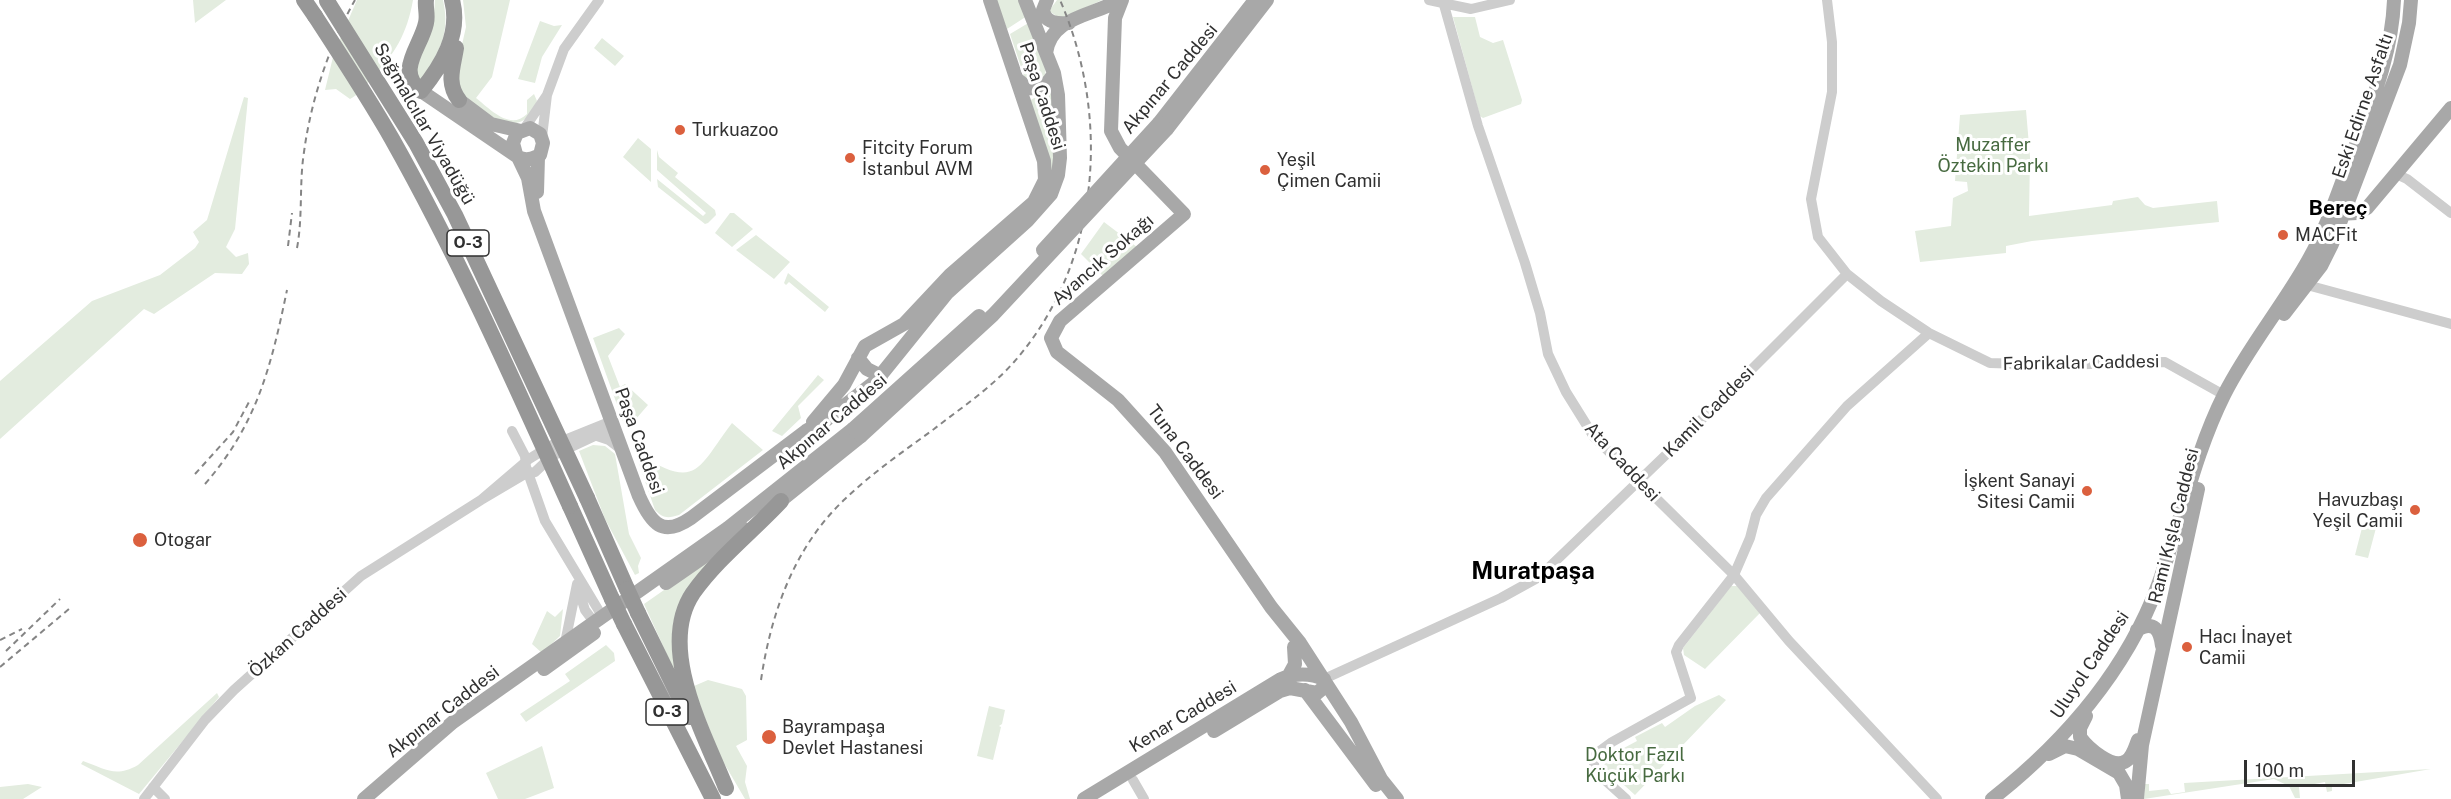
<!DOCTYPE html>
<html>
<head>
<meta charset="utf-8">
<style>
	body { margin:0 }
	#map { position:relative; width:2451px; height:799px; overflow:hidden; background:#fff; font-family:"Public Sans",sans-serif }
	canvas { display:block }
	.scale { position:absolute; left:2244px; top:760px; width:111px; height:27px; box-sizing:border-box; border:3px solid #303030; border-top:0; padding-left:8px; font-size:18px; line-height:21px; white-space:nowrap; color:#303030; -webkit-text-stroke:4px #fff; paint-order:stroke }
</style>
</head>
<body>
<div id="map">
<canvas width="2451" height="799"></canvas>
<div class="scale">100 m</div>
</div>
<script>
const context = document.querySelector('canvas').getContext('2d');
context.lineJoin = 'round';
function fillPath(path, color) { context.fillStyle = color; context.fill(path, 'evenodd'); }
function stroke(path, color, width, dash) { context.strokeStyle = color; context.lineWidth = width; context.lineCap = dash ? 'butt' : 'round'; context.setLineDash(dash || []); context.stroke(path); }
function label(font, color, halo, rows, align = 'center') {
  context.font = font + ' "Public Sans",sans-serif'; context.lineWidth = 6; context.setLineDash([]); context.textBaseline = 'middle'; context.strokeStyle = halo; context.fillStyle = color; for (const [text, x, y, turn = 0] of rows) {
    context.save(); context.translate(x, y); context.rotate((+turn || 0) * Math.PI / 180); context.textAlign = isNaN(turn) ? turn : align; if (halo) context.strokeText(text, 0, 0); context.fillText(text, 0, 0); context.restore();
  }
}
fillPath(new Path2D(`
	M 193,0 L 226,0 L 195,23 Z
	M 357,0 L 413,0 C 407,34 395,54 371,79 C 365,86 358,95 350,99 L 336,89 L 325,90 L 334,53 Z
	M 435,0 L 443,0 C 451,36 438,52 421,82 L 413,68 L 434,13 Z
	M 463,0 L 510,0 L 492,77 L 476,98 C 490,109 510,131 527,114 L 527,100 L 534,94 L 537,101 C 534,107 530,117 524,120 C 503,133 477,105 461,94 L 456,71 L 466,27 Z
	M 996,0 L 1020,0 L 1027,16 L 1007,29 Z
	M 1057,0 L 1102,0 L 1061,19 L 1049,11 Z
	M 1453,17 L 1475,17 L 1480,37 L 1493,43 L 1503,40 L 1522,100 L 1521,104 L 1483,118 L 1480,116 Z
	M 540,21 L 554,26 L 562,25 L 542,57 L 535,83 L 518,79 Z
	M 1030,22 L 1046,68 L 1045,76 L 1035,84 L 1025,79 L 1010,34 Z
	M 602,38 L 624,56 L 615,66 L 594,48 Z
	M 1053,87 L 1056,167 L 1043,198 L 1029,101 Z
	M 244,97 L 248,98 L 235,229 L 226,247 L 236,257 L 248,253 L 249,264 L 242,274 L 215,273 L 154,314 L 144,309 L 0,439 L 0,381 L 92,301 L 160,275 L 195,248 L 199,242 L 193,232 L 207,220 Z
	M 2026,110 L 2030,157 L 2029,216 L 2112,205 L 2113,201 L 2138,197 L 2145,205 L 2153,208 L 2217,201 L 2219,222 L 2032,241 L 2006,246 L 2006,253 L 1920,262 L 1915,231 L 1951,226 L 1953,198 L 1968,191 L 1967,182 L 1955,181 L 1960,115 Z
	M 638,138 L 651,149 L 651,182 L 623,157 Z
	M 657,150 L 659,157 L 678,173 L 675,177 L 715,210 L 716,215 L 708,223 L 705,224 L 658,187 L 657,179 L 703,216 L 706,213 L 657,170 Z
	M 730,213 L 734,213 L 753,229 L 732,247 L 715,233 Z
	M 1104,222 L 1137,247 L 1103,276 L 1081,254 Z
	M 756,235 L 790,262 L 774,279 L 736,250 Z
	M 788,273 L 829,307 L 825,312 L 789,282 L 786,285 L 784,283 Z
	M 619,328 L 625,334 L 608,356 L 620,387 L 625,384 L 648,405 L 629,427 L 624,424 L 593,338 Z
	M 818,375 L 824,380 L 798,406 L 801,418 L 782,436 L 772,431 Z
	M 732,423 L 763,450 L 679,515 C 669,518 663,519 655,510 L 637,458 L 640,455 C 698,490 697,469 732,423 Z
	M 593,445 L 605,446 L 615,454 L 629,534 L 641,558 L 638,566 L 639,573 L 635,575 L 605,519 L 579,451 Z
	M 2363,524 L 2376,528 L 2368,558 L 2355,555 Z
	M 707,560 L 709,564 L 679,606 L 673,624 L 677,667 L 673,668 L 644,604 Z
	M 1731,586 L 1737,586 L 1761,612 L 1705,669 L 1684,655 L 1683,648 Z
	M 563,609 L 560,636 L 542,653 L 532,644 L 547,611 L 555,617 Z
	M 606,645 L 614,653 L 615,661 L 526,722 L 520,714 L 570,681 L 565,674 Z
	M 708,680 L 742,689 L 746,696 L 747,740 L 736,746 L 747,766 L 745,782 L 750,799 L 745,799 L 721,758 L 694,691 L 694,686 Z
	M 217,693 L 219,697 L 139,794 L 81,764 L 83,761 C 106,769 115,778 138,765 Z
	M 1719,695 L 1726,700 L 1635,795 L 1604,767 L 1606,758 L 1612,750 L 1622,749 L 1637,741 L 1635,737 L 1662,723 L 1665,727 L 1695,706 Z
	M 989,706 L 1005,710 L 1002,724 L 999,726 L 1001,727 L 993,760 L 977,756 Z
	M 542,746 L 554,788 L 525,799 L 498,799 L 486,773 Z
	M 2431,769 L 2332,786 L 2332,791 L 2327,792 L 2325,782 L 2299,787 L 2300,798 L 2295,798 L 2289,786 L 2274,779 L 2144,799 L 2145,784 L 2149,784 L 2149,791 L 2168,789 L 2171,794 L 2185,792 L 2184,783 Z
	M 28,784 L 42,787 L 23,799 L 0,799 L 0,787 Z`), '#e3ecdf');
stroke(new Path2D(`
	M 1429,0 L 1471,9 L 1510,0
	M 1827,0 L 1832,42 L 1832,92 L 1811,199 L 1818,237 L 1847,274 L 1881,301 L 1929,333 L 1990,363 L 2053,365 L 2165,362 L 2224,395
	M 1444,5 L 1478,126 L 1525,263 L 1540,313 L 1548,354 L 1566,392 L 1594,437 L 1734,575 L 1789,641 L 1937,799
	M 547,95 L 564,49 L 599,0
	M 524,129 L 547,95 L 542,137
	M 2396,174 L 2407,179 L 2451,213
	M 2307,285 L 2451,324
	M 612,421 L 550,446 L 529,459 L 481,500 L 525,474 L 535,472 L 552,456 L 614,427
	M 512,431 L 525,456 L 526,467 L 545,521 L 602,616
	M 594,435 L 609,440 L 622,450
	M 578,588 L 585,610 L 594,622
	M 565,643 L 577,584
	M 1324,679 L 1501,598 L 1539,577 L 1674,447 L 1847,274
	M 1133,780 L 1144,799
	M 153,787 L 165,799
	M 144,799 L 205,720 L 234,690 L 361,576 L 481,500
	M 1626,799 L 1595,771 L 1593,756 L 1612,742 L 1691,698 L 1676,652 L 1679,645 L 1734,575 L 1750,538 L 1756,515 L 1766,498 L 1847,406 L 1929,333`), '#cdcdcd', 10);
stroke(new Path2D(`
	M 1047,0 L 1043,10 C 1045,23 1057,24 1069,23
	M 1122,0 L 1115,18 L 1111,131 L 1120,148 L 1184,214 L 1060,321 L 1051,338 L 1057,352 L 1118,400 L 1165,452 L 1271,607 L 1300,643 L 1351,722 L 1381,779 L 1397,799
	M 1046,53 C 1051,16 1094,16 1119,0
	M 1018,80 L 1028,88 C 1041,89 1048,85 1054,73
	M 421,91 L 518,157 C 526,161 532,159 540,155 L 543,143 L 540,134 L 530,128 L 517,133 L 513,143 L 516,154
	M 459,100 L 491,124 L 521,131
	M 1159,123 L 1255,0
	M 1167,129 L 1267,0
	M 518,157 L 528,178 L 534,211 L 639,496 C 651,523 662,538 691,518 L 806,431 L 826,420 L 876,381 L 947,293 L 1027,221 L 1051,194 L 1058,175 L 1060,158 L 1058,95 L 1054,73 L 1025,0
	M 537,192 L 538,157
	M 2337,214 L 2357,213 L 2367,208 L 2451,108
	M 2284,314 L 2321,266 L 2332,244 L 2400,65 L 2409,23 L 2411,0
	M 858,358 L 867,369 L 881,376
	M 813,422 L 844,385 L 865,346 L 904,324 L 950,275 L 1034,202 L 1045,180 L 1044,161 L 990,0
	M 774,506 L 861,436
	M 666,583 L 744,529
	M 2137,630 C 2154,620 2160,630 2162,646
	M 544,669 L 594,633
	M 1289,675 L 1295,664 L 1294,647
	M 1305,690 L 1376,785
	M 2086,716 L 2080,728 L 2080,737 C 2088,748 2113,770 2126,761 C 2133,757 2135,747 2138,740
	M 1214,731 L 1280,691 L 1290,688 L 1317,693 L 1323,688 L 1324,679
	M 2049,754 L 2065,746 L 2078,749 L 2119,773 L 2126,785 L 2128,799
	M 364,799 L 453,722 L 728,528 L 853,429
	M 1084,799 L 1281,679 C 1294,673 1311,673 1324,679
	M 1992,799 C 2063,743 2126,671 2158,585 C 2181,522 2194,455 2224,395 C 2248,347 2283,306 2309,259 C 2327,227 2338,192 2351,158 C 2370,106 2392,56 2394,0
	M 2137,799 L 2142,745 L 2198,489`), '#a8a8a8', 14);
stroke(new Path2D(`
	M 304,0 L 315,16
	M 426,0 C 425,8 428,15 426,23 C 421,47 395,71 421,91 C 442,65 461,34 452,0
	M 456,48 C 453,67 446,83 459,100
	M 587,498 L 627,589
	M 570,506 L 612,599
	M 638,613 L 689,717
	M 624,624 L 713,799
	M 726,788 C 705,735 656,648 693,593 C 717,559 753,531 781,501`), '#979797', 16);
stroke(new Path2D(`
	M 288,246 L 292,213
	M 297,248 C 303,216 299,184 304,152 C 311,100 329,46 355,0
	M 195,474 L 233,432 L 249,402
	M 205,484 C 257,424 271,367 287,290
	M 0,640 L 22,629
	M 6,651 L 60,599
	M 0,667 L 69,609
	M 761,680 C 771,613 794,547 845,499 C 872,473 904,451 934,429 C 961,408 991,388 1014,362 C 1101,263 1111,117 1060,0`), '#858585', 2, [6, 4.5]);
stroke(new Path2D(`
	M 1043,250 L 1159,123
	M 853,429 L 979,316
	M 861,436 L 993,315 L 1167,129`), '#a8a8a8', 14);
stroke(new Path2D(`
	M 327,1 L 416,143 L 455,215 L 587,498
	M 315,16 C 341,56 368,97 392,139 C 459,258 514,382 570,506
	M 627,589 L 638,613
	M 612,599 L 624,624`), '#979797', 16);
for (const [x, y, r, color] of [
	[680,130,6,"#db603e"],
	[850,158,6,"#db603e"],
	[1265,170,6,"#db603e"],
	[2283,235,6,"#db603e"],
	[2087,491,6,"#db603e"],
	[2415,510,6,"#db603e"],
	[140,540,8,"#db603e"],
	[2187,647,6,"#db603e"],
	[769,737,8,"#db603e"]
]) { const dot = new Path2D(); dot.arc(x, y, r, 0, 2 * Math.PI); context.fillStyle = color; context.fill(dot); stroke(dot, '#fff', 2); }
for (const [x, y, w] of [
	[468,243,42],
	[667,712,42]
]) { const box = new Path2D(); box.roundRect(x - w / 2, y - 13, w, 26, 4.5); context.fillStyle = '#fff'; context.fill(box); stroke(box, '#303030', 1.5); }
label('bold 16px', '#303030', null, [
	["O-3",468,243],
	["O-3",667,712]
]);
label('18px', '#303030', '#fff', [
	["Akpınar Caddesi",1170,79,-50],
	["Paşa Caddesi",1042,96,72],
	["Eski Edirne Asfaltı",2363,106,-71],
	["Sağmalcılar Viyadüğü",424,124,60],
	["Ayancık Sokağı",1103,260,-41],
	["Fabrikalar Caddesi",2081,363,-1],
	["Kamil Caddesi",1709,412,-45],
	["Akpınar Caddesi",832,422,-40],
	["Paşa Caddesi",639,441,70],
	["Tuna Caddesi",1185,452,53],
	["Ata Caddesi",1622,462,47],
	["Rami Kışla Caddesi",2174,526,-76],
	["Özkan Caddesi",298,633,-42],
	["Uluyol Caddesi",2090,665,-56],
	["Akpınar Caddesi",443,712,-38],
	["Kenar Caddesi",1183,717,-31]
]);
label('18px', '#303030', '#fff', [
	["Turkuazoo",692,130],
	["Fitcity Forum",862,148],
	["İstanbul AVM",862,169],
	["Yeşil",1277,160],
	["Çimen Camii",1277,181],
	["MACFit",2295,235],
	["İşkent Sanayi",2075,481,"right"],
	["Sitesi Camii",2075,502,"right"],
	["Havuzbaşı",2403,500,"right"],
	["Yeşil Camii",2403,521,"right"],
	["Otogar",154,540],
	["Hacı İnayet",2199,637],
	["Camii",2199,658],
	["Bayrampaşa",782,727],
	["Devlet Hastanesi",782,748]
], 'left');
label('18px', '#476a40', '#fff', [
	["Muzaffer",1993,145],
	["Öztekin Parkı",1993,166],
	["Doktor Fazıl",1635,755],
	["Küçük Parkı",1635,776]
]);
label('bold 21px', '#000', '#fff', [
	["Bereç",2338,209]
]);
label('bold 24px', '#000', '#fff', [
	["Muratpaşa",1533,572]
]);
</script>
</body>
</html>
